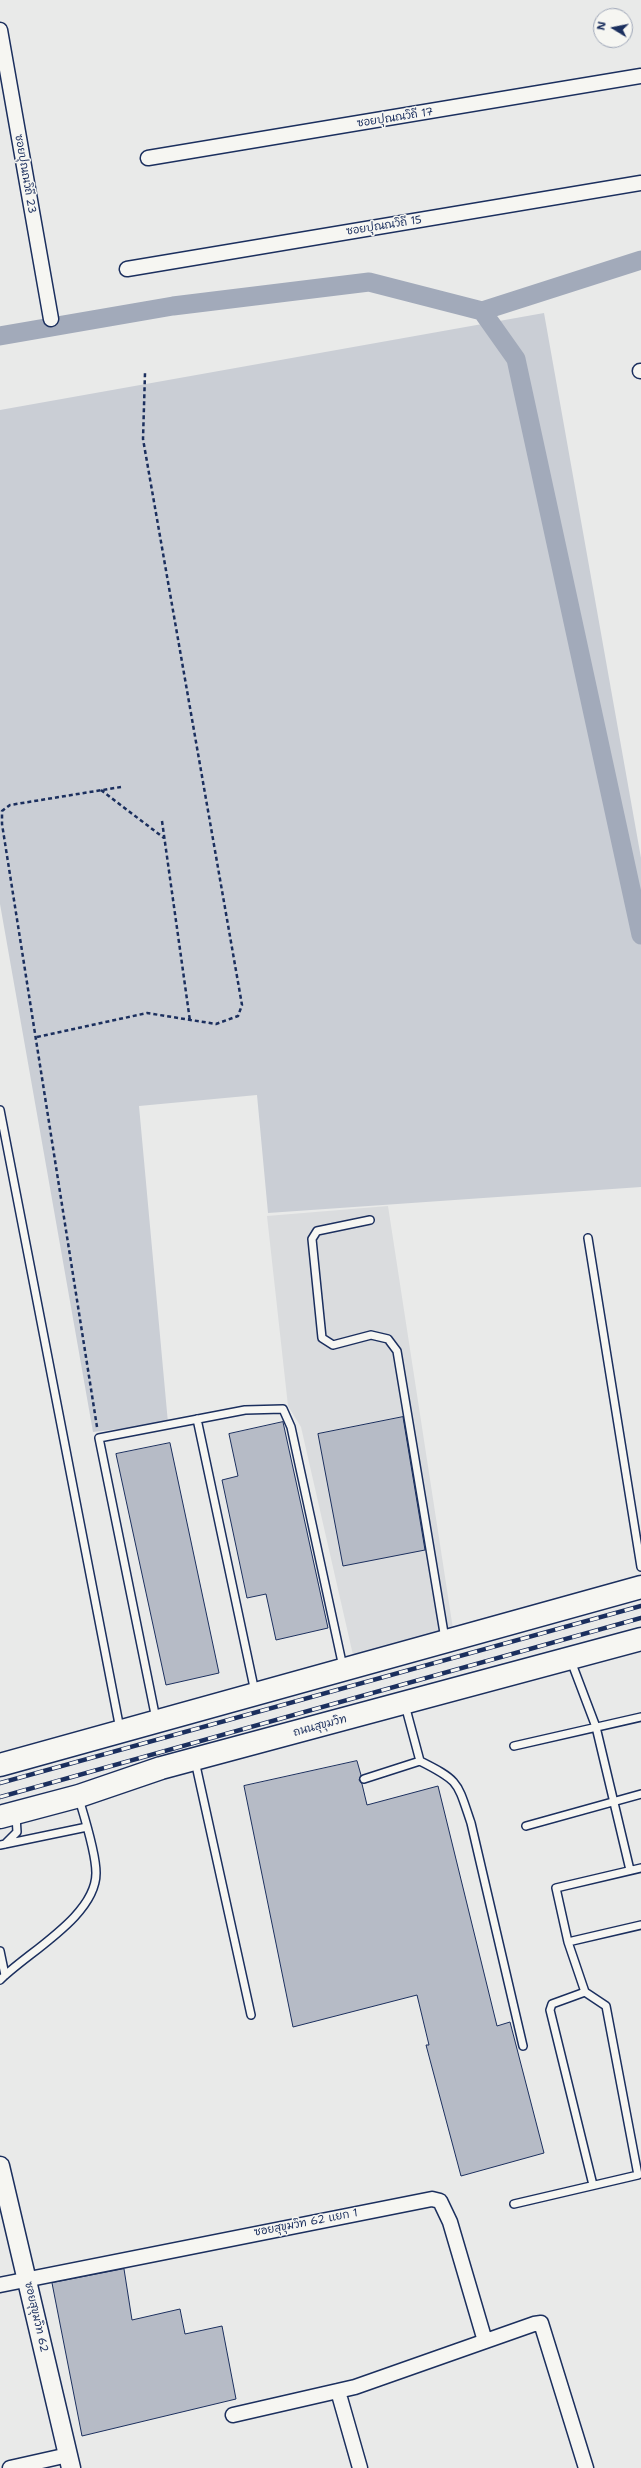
<!DOCTYPE html>
<html>
<head>
<meta charset="utf-8">
<style>
	body { margin:0 }
	#map { position:relative; width:641px; height:2468px; overflow:hidden; background:#e9eae9; font-family:"Shantell Sans",sans-serif }
	canvas { display:block }
	.north { position:absolute; left:593px; top:8px; width:40px; height:40px; box-sizing:border-box; background:#f6f6f2; border:1px solid #9ea6b7; border-radius:50%; rotate:280deg; font-size:11px; font-weight:700; line-height:16px; text-align:center; color:#1b2f5e }
	.north::after { content:''; display:block; margin:auto; width:14px; height:18px; background:#1b2f5e; clip-path:polygon(50% 0,100% 100%,50% 72%,0 100%) }
</style>
</head>
<body>
<div id="map">
<canvas width="641" height="2468"></canvas>
<div class="north">N</div>
</div>
<script>
const context = document.querySelector('canvas').getContext('2d');
context.lineJoin = 'round';
function fillPath(path, color) { context.fillStyle = color; context.fill(path, 'evenodd'); }
function stroke(path, color, width, dash) { context.strokeStyle = color; context.lineWidth = width; context.lineCap = dash ? 'butt' : 'round'; context.setLineDash(dash || []); context.stroke(path); }
function label(font, color, halo, rows, align = 'center') {
  context.font = font + ' "Shantell Sans","Playpen Sans Thai",sans-serif'; context.lineWidth = 3; context.setLineDash([]); context.textBaseline = 'middle'; context.strokeStyle = halo; context.fillStyle = color; for (const [text, x, y, turn = 0] of rows) {
    context.save(); context.translate(x, y); context.rotate((+turn || 0) * Math.PI / 180); context.textAlign = isNaN(turn) ? turn : align; if (halo) context.strokeText(text, 0, 0); context.fillText(text, 0, 0); context.restore();
  }
}
fillPath(new Path2D(`
	M 388,1206 L 453,1629 L 353,1655 L 301,1427 L 288,1406 L 267,1216 Z`), '#dadcde');
fillPath(new Path2D(`
	M 544,313 L 641,858 L 641,1187 L 268,1213 L 257,1095 L 139,1106 L 168,1423 L 93,1432 L 0,904 L 0,410 Z`), '#caced5');
stroke(new Path2D(`
	M 482,311 L 516,359 L 641,935
	M 0,336 L 173,306 L 369,282 L 482,311 L 641,260`), '#a2aaba', 19);
const building = new Path2D(`
	M 403,1417 L 425,1550 L 343,1566 L 318,1434 Z
	M 283,1422 L 328,1628 L 276,1640 L 266,1594 L 247,1598 L 222,1480 L 238,1476 L 229,1434 Z
	M 170,1443 L 219,1673 L 166,1685 L 116,1454 Z
	M 357,1761 L 361,1775 L 359,1780 L 362,1784 L 367,1805 L 438,1786 L 497,2026 L 510,2022 L 544,2153 L 461,2176 L 426,2045 L 429,2045 L 417,1995 L 293,2027 L 244,1786 Z
	M 124,2269 L 132,2320 L 180,2309 L 185,2334 L 222,2326 L 236,2399 L 82,2436 L 52,2283 Z`);
fillPath(building, '#b6bbc6');
stroke(building, '#1b2f5e', 1);
const service = new Path2D(`
	M 0,1110 L 120,1729
	M 370,1220 L 317,1231 L 312,1239 L 322,1338 L 333,1345 L 371,1335 L 388,1339 L 397,1351 L 445,1639
	M 588,1238 L 641,1567
	M 197,1419 L 255,1692
	M 571,1661 L 596,1727 L 630,1870
	M 405,1705 L 420,1761 C 460,1781 457,1782 471,1823 L 523,2046
	M 156,1719 L 99,1438 L 245,1410 L 283,1409 L 291,1427 L 343,1667
	M 514,1746 L 641,1717
	M 195,1761 L 251,2015
	M 364,1779 L 420,1761
	M 526,1826 L 641,1794
	M 5,1844 L 17,1832 L 16,1816
	M 0,1845 L 87,1827
	M 641,1868 L 556,1888 L 568,1942 L 641,1925
	M 0,1951 L 5,1975
	M 0,1980 C 28,1952 96,1916 96,1873 C 96,1853 85,1819 79,1799
	M 585,1992 L 552,2004 L 550,2010 L 593,2185
	M 514,2204 L 638,2175 L 606,2006 L 585,1992 L 568,1942`);
const minor = new Path2D(`
	M 0,30 L 51,319
	M 148,158 L 641,76
	M 127,269 L 641,183
	M 640,371 L 641,371
	M 0,2285 L 432,2199 L 440,2201 L 450,2222 L 485,2341
	M 338,2391 L 360,2468
	M 233,2415 L 355,2387 L 534,2324 L 541,2323 L 586,2468
	M 10,2468 L 68,2455`);
const tertiary = new Path2D(`
	M 0,2166 L 71,2468`);
const primary = new Path2D(`
	M 0,1765 L 641,1587
	M 0,1817 L 79,1796 L 161,1768 L 641,1639`);
stroke(service, '#1b2f5e', 10);
stroke(minor, '#1b2f5e', 17);
stroke(tertiary, '#1b2f5e', 21);
stroke(primary, '#1b2f5e', 25);
stroke(new Path2D(`
	M 101,790 L 164,838
	M 162,821 L 190,1021
	M 37,1037 L 147,1013 L 216,1024 L 238,1016 L 242,1005 L 143,439 L 145,373
	M 97,1427 L 2,824 L 2,811 L 10,805 L 121,787`), '#1b2f5e', 2.5, [4, 3]);
stroke(service, '#f6f6f2', 7);
stroke(minor, '#f6f6f2', 14);
stroke(tertiary, '#f6f6f2', 18);
stroke(primary, '#f6f6f2', 22);
const rail = new Path2D(`
	M 0,1783 L 641,1606
	M 0,1797 L 641,1618`);
stroke(rail, '#1b2f5e', 4.5);
stroke(rail, '#f6f6f2', 3, [9]);
label('11px', '#1b2f5e', '#f6f6f2', [
	["ซอยปุณณวิถี 17",395,118,-9],
	["ซอยปุณณวิถี 23",25,174,80],
	["ซอยปุณณวิถี 15",384,226,-9],
	["ถนนสุขุมวิท",320,1726,-15],
	["ซอยสุขุมวิท 62 แยก 1",306,2223,-11],
	["ซอยสุขุมวิท 62",36,2317,77]
]);
</script>
</body>
</html>
